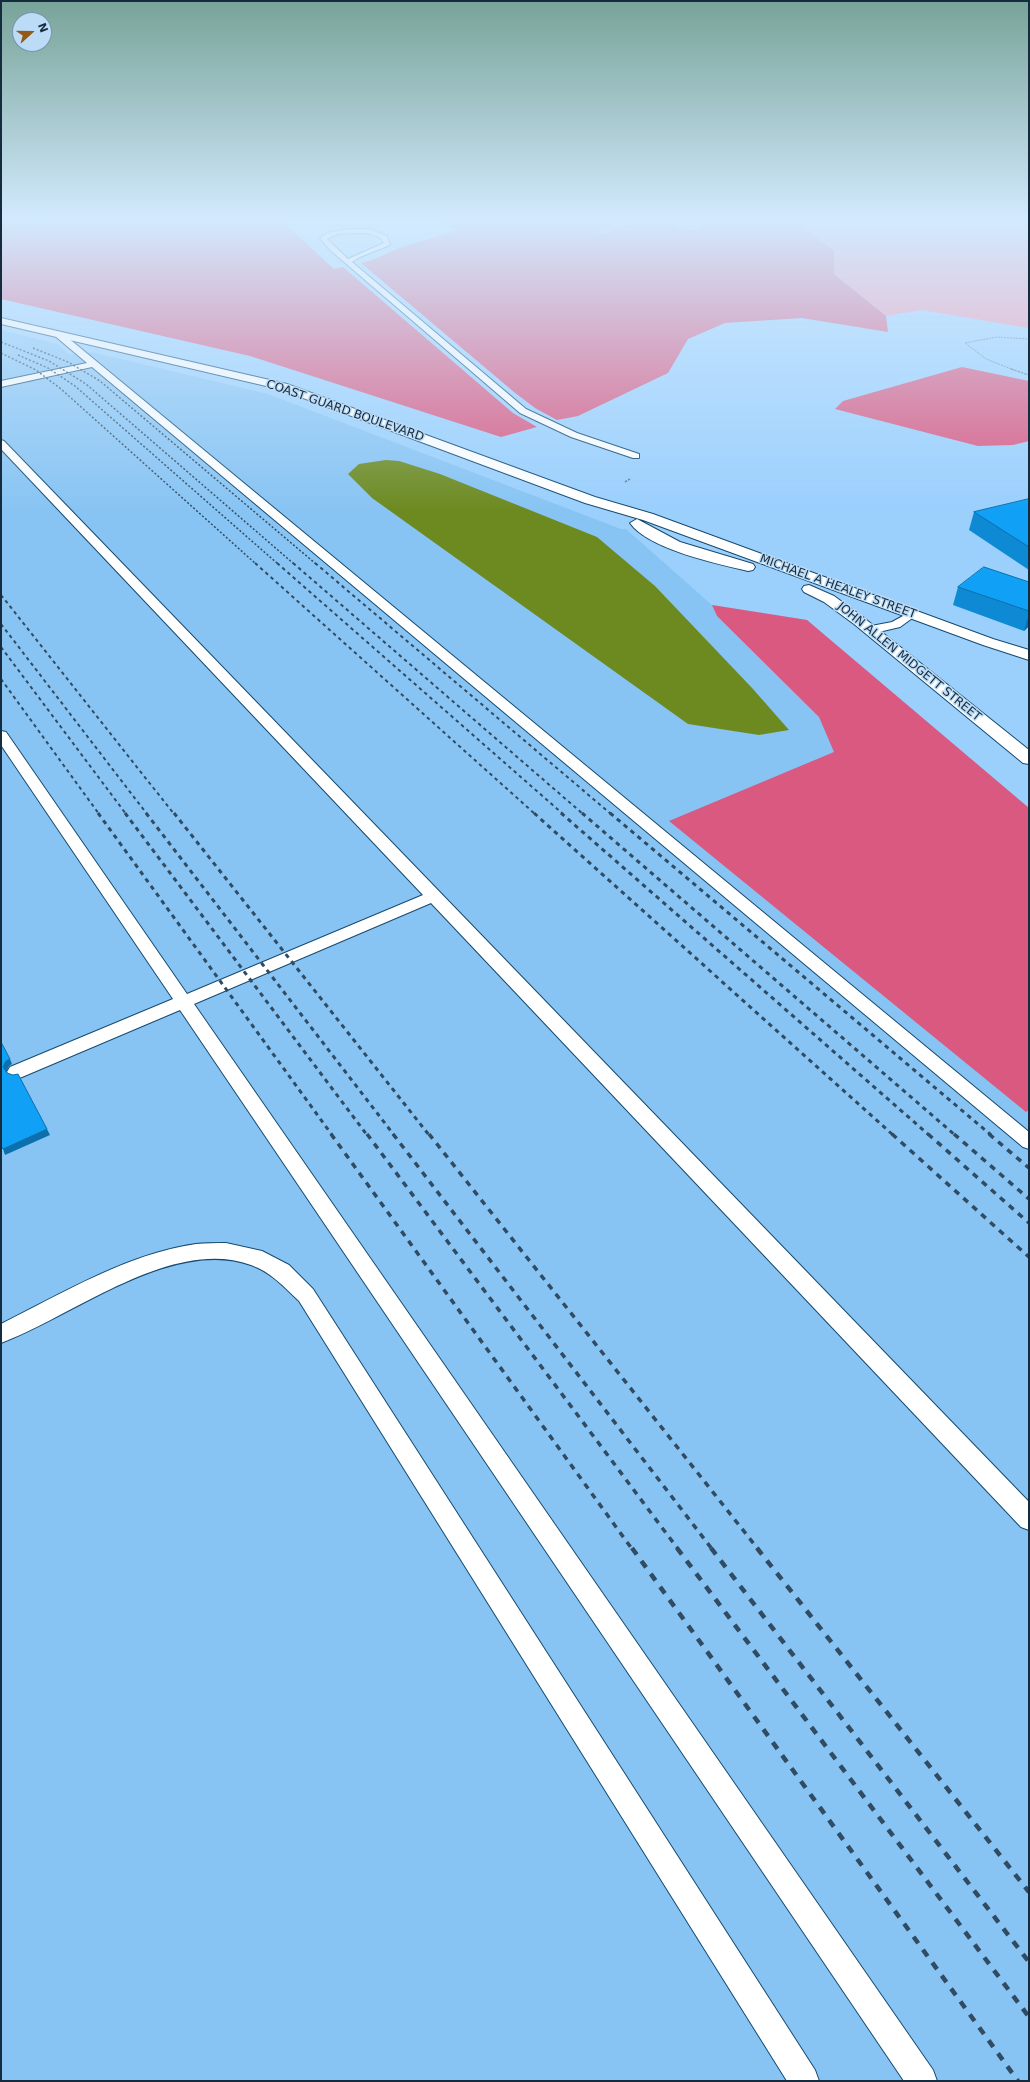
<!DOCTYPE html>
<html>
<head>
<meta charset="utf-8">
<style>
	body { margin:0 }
	#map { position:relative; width:1030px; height:2082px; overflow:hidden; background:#9bd0fd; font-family:"DejaVu Sans",sans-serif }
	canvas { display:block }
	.frame { position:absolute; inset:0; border:2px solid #162b3d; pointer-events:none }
	.north { position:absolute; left:12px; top:12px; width:40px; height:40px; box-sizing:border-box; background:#bbdbf6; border:1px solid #7995ac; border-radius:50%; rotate:69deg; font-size:11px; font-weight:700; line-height:16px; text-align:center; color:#162b3d }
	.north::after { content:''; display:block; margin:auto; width:14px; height:18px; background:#935916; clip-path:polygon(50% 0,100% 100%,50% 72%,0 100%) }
</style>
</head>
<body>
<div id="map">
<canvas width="1030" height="2082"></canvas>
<div class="frame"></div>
<div class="north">N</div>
</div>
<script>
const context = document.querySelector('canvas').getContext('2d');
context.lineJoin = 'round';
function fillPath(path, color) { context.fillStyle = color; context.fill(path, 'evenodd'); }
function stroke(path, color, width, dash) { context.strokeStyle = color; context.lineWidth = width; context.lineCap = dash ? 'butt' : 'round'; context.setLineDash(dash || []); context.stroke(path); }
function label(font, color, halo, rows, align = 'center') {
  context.font = font + ' "DejaVu Sans",sans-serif'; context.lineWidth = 3; context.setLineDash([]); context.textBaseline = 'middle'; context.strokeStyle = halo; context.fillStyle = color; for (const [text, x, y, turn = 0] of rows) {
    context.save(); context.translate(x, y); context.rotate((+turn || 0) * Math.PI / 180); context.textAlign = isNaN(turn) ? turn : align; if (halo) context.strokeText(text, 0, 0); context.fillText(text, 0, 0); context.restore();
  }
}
fillPath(new Path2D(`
	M 1,330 L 57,344 L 70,355 L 92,352 L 268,394 L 621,529 L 626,529 L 712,605 L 807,620 L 1029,808 L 1029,2081 L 1,2081 Z`), '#88c4f3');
fillPath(new Path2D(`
	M 620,219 L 704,219 L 699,229 C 679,234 675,221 657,221 C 633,220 617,235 593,232 L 615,224 Z
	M 799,219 L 1029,219 L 1029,328 L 921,310 L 886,316 L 834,274 L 834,250 L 807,231 Z`), '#f98faa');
fillPath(new Path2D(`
	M 1,219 L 280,219 L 334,269 L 343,267 L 513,413 L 537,427 L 501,437 L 250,356 L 1,299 Z
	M 440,219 L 620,219 L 615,224 L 594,232 C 610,236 613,229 626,225 C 636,221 648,220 658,220 C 675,221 679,234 699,229 L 704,219 L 799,219 L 807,231 L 834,250 L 834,274 L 886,316 L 888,332 L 802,318 L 725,323 L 688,339 L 668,373 L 578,416 L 557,420 L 535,408 L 514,392 L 361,263 C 377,260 390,251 405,246 C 422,240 440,237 457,230 Z
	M 962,367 L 1029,381 L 1029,441 L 1013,445 L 978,446 L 835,409 L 843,401 Z
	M 712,605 L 807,620 L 1029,808 L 1029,1110 L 1026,1112 L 669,821 L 834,752 L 819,717 L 717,616 Z`), '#da5980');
fillPath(new Path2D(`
	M 386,460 L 399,461 L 440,474 L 597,537 L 655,586 L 753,689 L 789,730 L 759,735 L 688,724 L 372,498 L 348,474 L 359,464 Z`), '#6d8a21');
stroke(new Path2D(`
	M 1,231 L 46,219`), '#6d8a21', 4);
const lane = new Path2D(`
	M 348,229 L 369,229 L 387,236 L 390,245 L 360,257 L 352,262 L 526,409 L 577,433 L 639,454 L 639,458 L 633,458 L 571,437 L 520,413 L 329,249 L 320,238 L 327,233 ZM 359,233 C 369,233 379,234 384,243 L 348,259 L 327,239 L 338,234 Z
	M 55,332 L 61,332 L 1029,1132 L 1029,1149 L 1023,1147 L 92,367 L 1,387 L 1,381 L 87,363 L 55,336 Z
	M 1,440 L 4,441 L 1029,1502 L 1029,1530 L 1021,1527 L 431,903 L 194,1004 L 933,2070 L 937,2081 L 904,2081 L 180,1010 L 22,1077 L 16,1079 L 10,1077 L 7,1072 L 10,1067 L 173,999 L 1,745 L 1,731 L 6,732 L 187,994 L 423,895 L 1,449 Z
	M 912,611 L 918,614 L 900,627 L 870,634 L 864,630 L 866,627 L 892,622 Z
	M 226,1243 L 262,1251 L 289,1265 L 313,1289 L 815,2070 L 819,2081 L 787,2081 L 299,1301 C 284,1287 271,1272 251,1265 C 172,1236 72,1317 1,1343 L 1,1324 C 63,1293 127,1254 196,1244 C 206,1243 216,1243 226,1243 Z`);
const street = new Path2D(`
	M 1,318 L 287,384 L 595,497 L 653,514 L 993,639 L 1029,650 L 1029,660 L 983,645 L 643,520 L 585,503 L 279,389 L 1,324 Z
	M 637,519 L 680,542 L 753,564 L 755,567 L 753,570 L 748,571 C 718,564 648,549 630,523 Z
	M 809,585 L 834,596 L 864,618 L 1029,750 L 1029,764 L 1023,763 L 854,624 L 824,602 L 804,592 L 802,589 L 804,586 Z`);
stroke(lane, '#154a6f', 2);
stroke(street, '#154a6f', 2);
stroke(new Path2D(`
	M 1014,370 L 986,359 L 965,343 L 997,337 L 1029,339`), '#5e84a5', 1, [2, 1]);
stroke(new Path2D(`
	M 1011,369 L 1029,375
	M 625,482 L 630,479`), '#5e84a5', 1.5, [2.5, 1]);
fillPath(lane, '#fff');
fillPath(street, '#fff');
stroke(new Path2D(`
	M 1,342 L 49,361 L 86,384 L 294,564
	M 33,348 L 68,362 L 100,381 L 316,564
	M 1,353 L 36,370 L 61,389 L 256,564
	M 18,355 L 48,368 L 75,386 L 278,564`), '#304b62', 1.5, [2, 2]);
stroke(new Path2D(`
	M 255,563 L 535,814
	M 277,563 L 563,814
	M 293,563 L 583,814
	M 315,563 L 611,814
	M 1,595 L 174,814
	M 1,624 L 147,814
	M 1,647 L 126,814
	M 1,679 L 99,814`), '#304b62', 2, [3.5, 3.5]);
stroke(new Path2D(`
	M 98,813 L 332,1135
	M 125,813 L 367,1135
	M 146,813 L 394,1135
	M 174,813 L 429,1135
	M 534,813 L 893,1135
	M 561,813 L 929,1135
	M 582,813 L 955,1135
	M 610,813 L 991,1135`), '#304b62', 3, [4.5, 4.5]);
stroke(new Path2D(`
	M 331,1134 L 632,1549
	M 367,1134 L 678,1549
	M 393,1134 L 712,1549
	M 429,1134 L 758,1549
	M 892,1134 L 1029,1257
	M 928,1134 L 1029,1223
	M 954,1134 L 1029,1199
	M 989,1134 L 1029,1168`), '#304b62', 3.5, [6, 6]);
stroke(new Path2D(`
	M 632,1548 L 1018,2081
	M 677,1548 L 1029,2017
	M 711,1548 L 1029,1962
	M 757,1548 L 1029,1892`), '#304b62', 4.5, [8, 8]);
fillPath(new Path2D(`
	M 1029,499 L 1029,570 L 969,530 L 974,512 Z
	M 1029,582 L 1029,626 L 1024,631 L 953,605 L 958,587 Z`), '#0e8ad4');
fillPath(new Path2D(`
	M 1029,614 L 1029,626 L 1024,631 Z
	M 10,1059 L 12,1064 L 9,1066 L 6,1073 L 3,1067 L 6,1061 Z
	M 47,1129 L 50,1135 L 5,1155 L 3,1149 Z`), '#0b70ac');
const building = new Path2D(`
	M 1029,499 L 1029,547 L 974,512 Z
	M 984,567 L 1029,582 L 1029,611 L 958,587 Z
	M 1,1042 L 10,1059 L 6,1061 L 3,1067 L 7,1073 L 13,1075 L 18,1074 L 47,1129 L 3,1149 L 1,1146 Z`);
fillPath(building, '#10a0f6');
stroke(building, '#0b70ac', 1);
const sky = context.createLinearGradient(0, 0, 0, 510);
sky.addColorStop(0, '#77a398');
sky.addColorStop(0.43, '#d2eafe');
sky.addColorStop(1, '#d2eafe00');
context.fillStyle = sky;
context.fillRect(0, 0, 1030, 510);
label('12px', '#162b3d', '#bbdbf6', [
	["COAST GUARD BOULEVARD",345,411,19],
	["MICHAEL A HEALEY STREET",838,587,20],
	["JOHN ALLEN MIDGETT STREET",909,662,39]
]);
</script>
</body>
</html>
